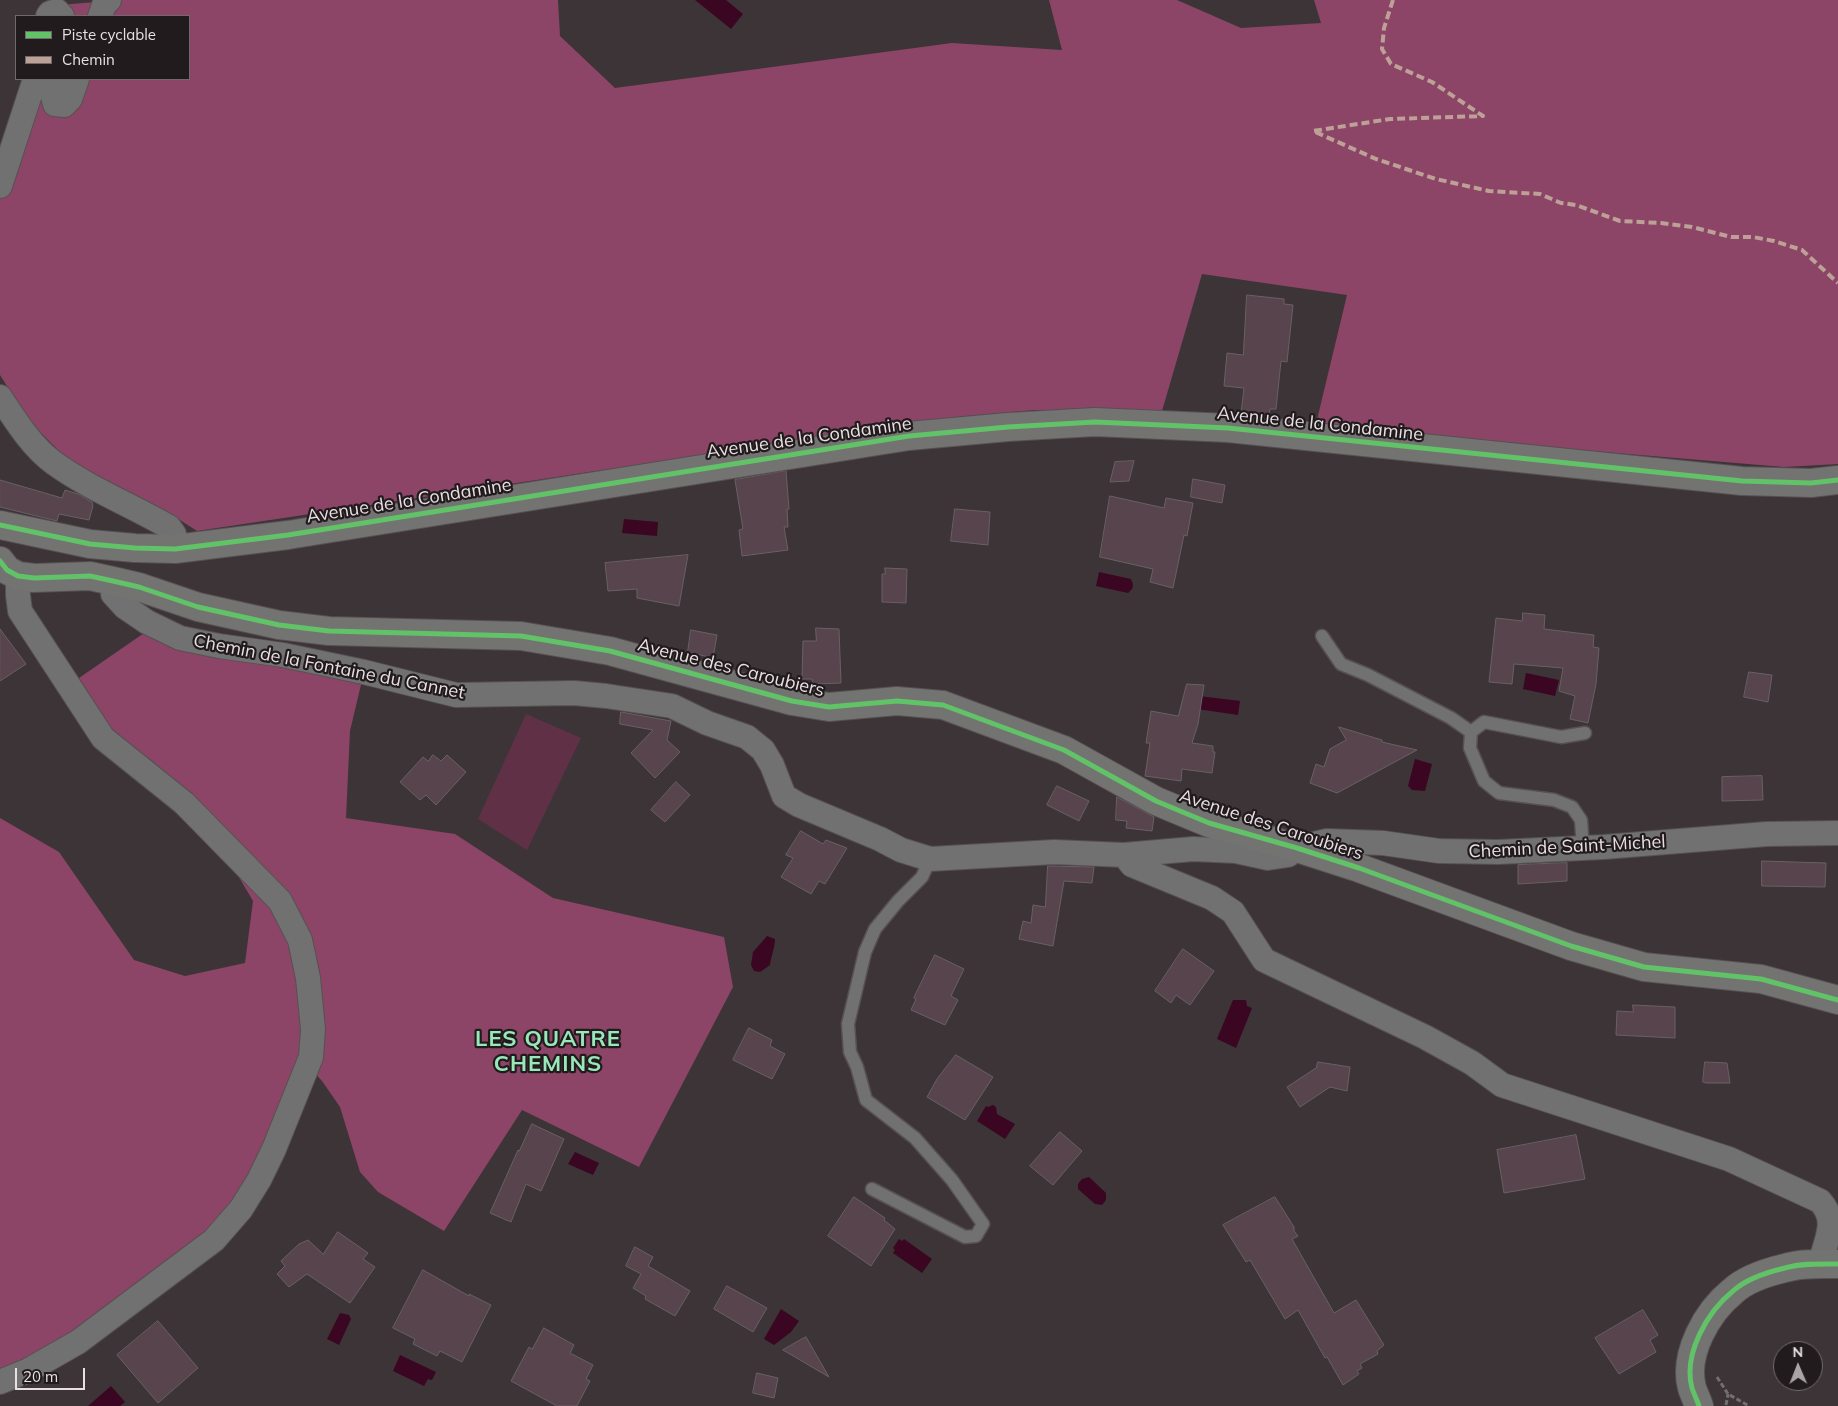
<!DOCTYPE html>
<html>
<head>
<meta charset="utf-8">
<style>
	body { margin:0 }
	#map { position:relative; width:1838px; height:1406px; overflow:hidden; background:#3c3437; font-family:Mulish,sans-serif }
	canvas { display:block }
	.legend { position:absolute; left:15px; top:15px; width:175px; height:65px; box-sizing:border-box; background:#211b1d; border:1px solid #71696c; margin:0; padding:6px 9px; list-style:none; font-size:15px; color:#e9dfe3 }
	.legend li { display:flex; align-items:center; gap:10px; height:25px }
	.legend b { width:25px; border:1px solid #71696c }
	.north { position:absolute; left:1773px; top:1341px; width:50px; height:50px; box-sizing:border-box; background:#211b1d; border:1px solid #71696c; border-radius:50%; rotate:359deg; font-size:14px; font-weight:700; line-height:20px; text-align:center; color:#e9dfe3 }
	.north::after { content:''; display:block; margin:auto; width:18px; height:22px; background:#aca3a7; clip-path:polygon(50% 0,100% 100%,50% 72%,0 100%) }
	.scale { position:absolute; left:15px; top:1368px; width:70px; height:22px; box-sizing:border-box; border:2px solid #e9dfe3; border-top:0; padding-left:6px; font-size:15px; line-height:18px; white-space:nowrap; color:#e9dfe3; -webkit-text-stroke:4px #211b1d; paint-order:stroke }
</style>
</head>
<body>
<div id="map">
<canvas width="1838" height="1406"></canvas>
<ul class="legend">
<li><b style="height:6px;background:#61c268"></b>Piste cyclable</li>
<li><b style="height:6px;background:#bda197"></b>Chemin</li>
</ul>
<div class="north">N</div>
<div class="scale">20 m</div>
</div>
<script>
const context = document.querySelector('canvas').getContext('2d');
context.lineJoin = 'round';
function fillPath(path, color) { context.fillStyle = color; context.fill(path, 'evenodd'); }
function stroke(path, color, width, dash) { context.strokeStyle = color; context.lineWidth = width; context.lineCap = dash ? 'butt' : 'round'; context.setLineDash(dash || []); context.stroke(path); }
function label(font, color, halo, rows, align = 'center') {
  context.font = font + ' Mulish,sans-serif'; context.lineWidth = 4.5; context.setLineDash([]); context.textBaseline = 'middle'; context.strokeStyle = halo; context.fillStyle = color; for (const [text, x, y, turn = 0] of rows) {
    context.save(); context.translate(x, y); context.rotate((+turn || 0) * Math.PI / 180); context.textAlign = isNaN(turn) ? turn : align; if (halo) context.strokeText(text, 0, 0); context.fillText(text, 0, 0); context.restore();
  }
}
fillPath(new Path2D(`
	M 526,714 L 581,738 L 527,850 L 478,819 Z`), '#603146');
fillPath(new Path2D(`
	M 121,0 L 558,0 L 560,36 L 615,88 L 952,43 L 1062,50 L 1049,0 L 1177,0 L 1241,28 L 1321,23 L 1314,0 L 1838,0 L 1838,464 L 1784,467 L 1315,428 L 1347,295 L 1202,274 L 1162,411 L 1035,410 L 956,417 L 197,531 L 169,513 L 90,482 L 29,421 L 0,375 L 0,194 L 36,79 L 189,79 L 189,16 L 48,16 L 59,5 Z
	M 147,631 L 364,672 L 350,731 L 346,818 L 455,834 L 553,898 L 724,937 L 733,987 L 639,1167 L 522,1110 L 444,1231 L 378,1192 L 360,1172 L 340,1107 L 322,1081 L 301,1058 L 263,1152 L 225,1219 L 134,1294 L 34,1356 L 0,1372 L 0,818 L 59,852 L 134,960 L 185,976 L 245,963 L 253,901 L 192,798 L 112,732 L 79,678 Z`), '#8c4566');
fillPath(new Path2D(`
	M 695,0 L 726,0 L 743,14 L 731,29 Z
	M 624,519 L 658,522 L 657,536 L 622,533 Z
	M 1099,572 L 1131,579 C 1134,586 1134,588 1128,593 L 1096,586 Z
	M 1526,673 L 1559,680 L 1555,696 L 1523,689 Z
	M 1199,696 L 1240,701 L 1238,715 L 1197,709 Z
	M 1415,759 L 1432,764 L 1425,791 L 1412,790 L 1408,786 Z
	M 767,936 L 775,939 C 775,948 771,956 770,965 L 760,972 L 754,971 L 751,965 L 753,952 Z
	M 1233,1000 L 1246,1000 L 1247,1006 L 1252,1008 L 1236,1048 L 1217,1039 Z
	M 993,1105 L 996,1107 L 997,1114 L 1015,1124 L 1005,1139 L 977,1121 L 986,1106 L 988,1107 Z
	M 575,1152 L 599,1163 L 593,1175 L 568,1164 Z
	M 1089,1177 L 1106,1193 L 1106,1200 L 1102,1205 L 1095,1204 L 1078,1189 L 1078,1184 L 1082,1179 Z
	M 899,1239 L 902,1241 L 904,1239 L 932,1259 L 922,1273 L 893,1253 L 895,1250 L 893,1248 Z
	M 781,1309 L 799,1321 L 791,1332 L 774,1345 L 764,1339 Z
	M 340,1313 L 349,1315 L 351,1319 L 339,1345 L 327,1339 Z
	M 400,1355 L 436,1372 L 432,1380 L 428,1379 L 424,1386 L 393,1371 Z
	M 111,1386 L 125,1402 L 120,1406 L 88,1406 Z`), '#3a0622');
const building = new Path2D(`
	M 1247,295 L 1284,299 L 1284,304 L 1293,305 L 1287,362 L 1281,361 L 1276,409 L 1270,409 L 1269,416 L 1241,413 L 1244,388 L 1224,386 L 1227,353 L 1243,355 Z
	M 1134,461 L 1129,481 L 1110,482 L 1115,462 Z
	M 786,471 L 789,509 L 787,509 L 788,527 L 784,527 L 788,550 L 742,556 L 739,530 L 743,529 L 735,480 Z
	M 1193,479 L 1225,485 L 1222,503 L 1191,497 Z
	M 0,480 L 62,498 L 65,490 L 78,494 L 92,502 L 93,506 L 89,520 L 59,514 L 57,521 L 0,507 Z
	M 1110,496 L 1164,508 L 1166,498 L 1193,503 L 1187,536 L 1184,535 L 1173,588 L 1150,582 L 1153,569 L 1100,557 Z
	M 955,509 L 990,512 L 988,545 L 951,541 Z
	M 688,555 L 679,606 L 637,598 L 637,589 L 608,591 L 605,563 Z
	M 885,568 L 907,569 L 906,603 L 882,602 L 882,574 L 885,574 Z
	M 1523,613 L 1545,615 L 1544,629 L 1594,635 L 1593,647 L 1599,648 L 1596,684 L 1588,723 L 1570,719 L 1575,696 L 1559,691 L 1563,668 L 1514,664 L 1512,684 L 1489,682 L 1496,618 L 1522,621 Z
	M 816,628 L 839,629 L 841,683 L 813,684 L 812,679 L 802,679 L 803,641 L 816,641 Z
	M 0,629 L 26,664 L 0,681 Z
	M 691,630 L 717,635 L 713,658 L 688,652 Z
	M 1749,672 L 1772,675 L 1768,702 L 1744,697 Z
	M 1187,684 L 1204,685 L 1198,724 L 1192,743 L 1213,746 L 1213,752 L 1215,752 L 1212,773 L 1182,769 L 1181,781 L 1145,776 L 1150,743 L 1146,743 L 1151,711 L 1178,716 Z
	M 621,712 L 671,721 L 667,740 L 680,752 L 655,778 L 631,753 L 653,730 L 620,724 Z
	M 1339,727 L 1382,740 L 1382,742 L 1417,750 L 1337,793 L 1310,783 L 1316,764 L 1324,767 L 1330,749 L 1346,740 Z
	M 433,755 L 441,761 L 447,755 L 466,772 L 436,805 L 426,795 L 420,800 L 400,782 L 423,757 L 428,761 Z
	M 1762,776 L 1763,800 L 1722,801 L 1722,777 Z
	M 676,782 L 690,795 L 665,822 L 651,810 Z
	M 1057,786 L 1089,801 L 1079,821 L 1047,805 Z
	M 1117,797 L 1154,817 L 1152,831 L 1126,828 L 1127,821 L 1116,820 Z
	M 801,831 L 823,844 L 826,840 L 847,848 L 825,884 L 819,881 L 811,894 L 781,877 L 793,858 L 786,855 Z
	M 1762,861 L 1826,863 L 1825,887 L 1762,886 Z
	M 1567,863 L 1567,881 L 1518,884 L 1518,865 Z
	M 1048,866 L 1094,867 L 1092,883 L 1064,881 L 1053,946 L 1019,939 L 1023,921 L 1031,923 L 1033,905 L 1045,907 Z
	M 1183,949 L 1214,971 L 1190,1005 L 1176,995 L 1171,1003 L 1155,991 Z
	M 935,955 L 964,969 L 951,996 L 958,1000 L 945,1025 L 911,1010 L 916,999 L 914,998 Z
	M 1633,1005 L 1675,1007 L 1675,1038 L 1616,1035 L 1617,1011 L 1633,1012 Z
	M 749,1028 L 772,1040 L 770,1046 L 785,1054 L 772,1079 L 733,1060 Z
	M 956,1055 L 993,1077 L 965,1120 L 927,1097 L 937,1079 Z
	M 1318,1062 L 1350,1067 L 1347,1091 L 1330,1087 L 1300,1107 L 1287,1087 L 1316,1068 Z
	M 1705,1062 L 1727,1063 L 1730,1083 L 1706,1083 L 1703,1082 Z
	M 532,1124 L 564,1139 L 541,1191 L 526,1184 L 511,1222 L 490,1213 L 518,1150 L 519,1151 Z
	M 1060,1132 L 1082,1151 L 1053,1185 L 1030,1166 Z
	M 1576,1135 L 1585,1179 L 1504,1193 L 1497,1150 Z
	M 854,1197 L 885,1218 L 884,1220 L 895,1229 L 871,1266 L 828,1236 Z
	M 1275,1197 L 1294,1227 L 1294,1231 L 1298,1236 L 1292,1239 L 1334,1313 L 1356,1300 L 1384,1345 L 1377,1351 L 1378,1354 L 1360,1364 L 1362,1368 L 1357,1371 L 1359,1374 L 1343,1385 L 1327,1357 L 1325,1358 L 1298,1310 L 1285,1319 L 1250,1260 L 1246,1262 L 1223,1225 Z
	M 338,1232 L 368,1253 L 363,1259 L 375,1267 L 350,1303 L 307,1274 L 289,1287 L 277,1274 L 285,1266 L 281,1261 L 299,1244 L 308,1240 L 323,1254 Z
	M 635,1247 L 653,1257 L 648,1266 L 690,1291 L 675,1316 L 645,1299 L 646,1296 L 633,1288 L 641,1274 L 626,1266 Z
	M 423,1270 L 469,1296 L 469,1294 L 491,1305 L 462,1362 L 440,1351 L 437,1356 L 413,1344 L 415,1339 L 393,1328 Z
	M 727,1286 L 767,1308 L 753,1332 L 714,1309 Z
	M 1643,1310 L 1658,1335 L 1650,1340 L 1656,1352 L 1619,1374 L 1595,1338 Z
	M 158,1321 L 198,1368 L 158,1403 L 117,1355 Z
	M 544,1328 L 574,1345 L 570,1353 L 593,1365 L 586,1379 L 590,1381 L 577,1406 L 557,1406 L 511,1381 L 529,1347 L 532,1349 Z
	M 806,1337 L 829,1377 L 783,1350 Z
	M 757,1373 L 778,1378 L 774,1398 L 753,1393 Z`);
fillPath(building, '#58444d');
stroke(building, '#686164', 1);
const lane = new Path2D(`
	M 1322,636 L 1341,664 L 1368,675 L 1451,718 L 1471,732
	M 1583,848 L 1581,820 L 1572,807 L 1554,800 L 1499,793 L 1484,781 L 1470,748 L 1471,732 L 1484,722 L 1561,737 L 1585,733
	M 872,1189 L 965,1237 L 976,1236 L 983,1224 L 952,1180 L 915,1138 L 866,1100 L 857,1067 L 850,1052 L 848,1024 L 865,952 L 875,929 L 898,901 L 922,877 L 930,859`);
const street = new Path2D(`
	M 48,16 L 50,13 L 57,11 L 62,16
	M 100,16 L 104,5 L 109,0
	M 55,79 L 52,93 L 55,104 L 64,105 L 70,99 L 77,79
	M 0,186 L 35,79
	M 0,397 C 15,420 32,447 54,463 C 90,489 131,505 169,527 L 174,534 L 175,549
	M 113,581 L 113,594 L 125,607 L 147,622 L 180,638 L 219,646 L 283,655 L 364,672 L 456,695 L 574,693 L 606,696 L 672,706 L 707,723 L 747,737 L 763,750 L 772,765 L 784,796 L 799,805 L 880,839 L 901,850 L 930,859 L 1054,852 L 1124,855 L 1132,865 L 1212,898 L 1233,912 L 1264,960 L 1425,1037 L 1472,1063 L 1502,1085 L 1729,1159 L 1820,1201 C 1838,1221 1827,1236 1820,1264
	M 1124,855 L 1193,849 L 1236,851 L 1268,858 L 1288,855 L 1297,848 L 1327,841 L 1383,843 L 1439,851 L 1498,852 L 1604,847 L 1767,834 L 1838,833
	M 0,1382 L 29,1370 L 78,1342 L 214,1240 L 241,1209 L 259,1180 L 274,1149 L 311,1057 L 313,1029 L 308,978 L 300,940 L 280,901 L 184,803 L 103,738 L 20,611 L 18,595 L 18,576`);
const secondary = new Path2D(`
	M 0,525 L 90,544 L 135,548 L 175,549 L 288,535 L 909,436 L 1008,427 L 1095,422 L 1228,428 L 1742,481 L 1811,483 L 1838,480
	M 0,561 L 7,570 L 18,576 L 34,578 L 90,576 L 113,581 L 139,587 L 198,607 L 279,625 L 329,631 L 521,636 L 610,651 L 792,701 L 829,707 L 897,701 L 943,705 L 1064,750 L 1156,801 L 1209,823 L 1297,848 L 1359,868 L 1571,946 L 1644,967 L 1761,979 L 1838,1000
	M 1699,1406 C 1697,1400 1694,1394 1692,1388 C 1683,1354 1707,1312 1733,1291 C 1746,1279 1768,1272 1785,1268 C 1802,1263 1821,1264 1838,1264`);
stroke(lane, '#575053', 15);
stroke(street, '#575053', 26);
stroke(secondary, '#575053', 30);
stroke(new Path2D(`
	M 1717,1377 L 1728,1394 L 1749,1406
	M 1726,1405 L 1728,1394`), '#716f6f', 3, [5, 2.5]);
stroke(lane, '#707170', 12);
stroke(street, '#707170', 24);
stroke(secondary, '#737372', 28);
stroke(new Path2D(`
	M 1393,0 L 1384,28 L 1382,49 L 1391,64 L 1432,82 L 1483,116 L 1390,119 L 1313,131 L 1376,159 L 1436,179 L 1489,191 L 1540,194 L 1561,203 L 1576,205 L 1620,221 L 1661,223 L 1692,227 L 1731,237 L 1753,237 L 1774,241 L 1802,250 L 1838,283`), '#bda197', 4, [8, 4]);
stroke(new Path2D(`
	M 0,525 L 90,544 L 135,548 L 175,549 L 288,535 L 909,436 L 1008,427 L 1095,422 L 1228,428 L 1742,481 L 1811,483 L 1838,480
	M 0,561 L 7,570 L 18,576 L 34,578 L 90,576 L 113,581 L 139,587 L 198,607 L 279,625 L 329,631 L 521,636 L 610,651 L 792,701 L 829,707 L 897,701 L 943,705 L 1064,750 L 1156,801 L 1209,823 L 1297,848 L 1359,868 L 1571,946 L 1644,967 L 1761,979 L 1838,1000
	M 1699,1406 C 1697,1400 1694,1394 1692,1388 C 1683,1354 1707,1312 1733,1291 C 1746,1279 1768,1272 1785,1268 C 1802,1263 1821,1264 1838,1264`), '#61c268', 5);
label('18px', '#e9dfe3', '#211b1d', [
	["Avenue de la Condamine",1320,424,6],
	["Avenue de la Condamine",809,438,-8],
	["Avenue de la Condamine",409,501,-9],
	["Chemin de la Fontaine du Cannet",329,667,11],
	["Avenue des Caroubiers",731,668,14],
	["Avenue des Caroubiers",1271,825,18],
	["Chemin de Saint-Michel",1567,847,-3]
]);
context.letterSpacing = '1px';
label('bold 22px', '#99e8ba', '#211b1d', [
	["LES QUATRE",548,1039],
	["CHEMINS",548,1064]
]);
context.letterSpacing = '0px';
</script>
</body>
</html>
